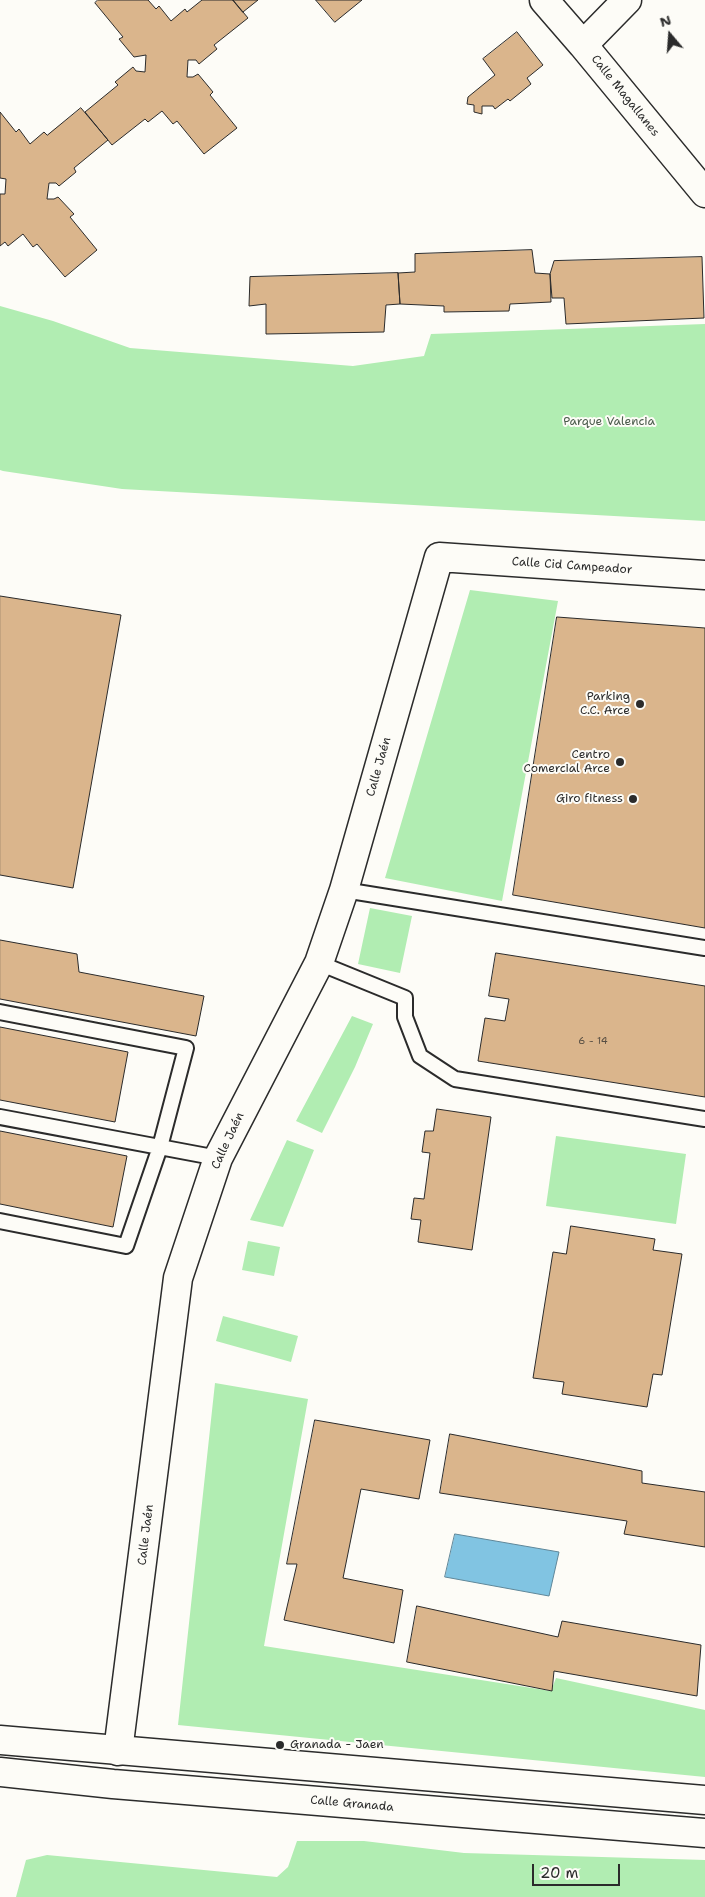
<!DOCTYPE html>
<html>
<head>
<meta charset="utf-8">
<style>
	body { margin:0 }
	#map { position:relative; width:705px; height:1897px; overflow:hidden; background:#fdfcf7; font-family:"Shantell Sans",sans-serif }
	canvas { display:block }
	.north { position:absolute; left:645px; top:10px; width:50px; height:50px; -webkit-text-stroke:4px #fdfcf7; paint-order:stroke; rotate:342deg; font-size:14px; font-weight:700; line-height:20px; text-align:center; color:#2b2b2b }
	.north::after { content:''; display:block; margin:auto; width:18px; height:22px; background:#2b2b2b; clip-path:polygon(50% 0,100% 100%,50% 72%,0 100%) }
	.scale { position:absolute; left:532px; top:1864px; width:88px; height:22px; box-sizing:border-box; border:2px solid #2b2b2b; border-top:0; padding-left:6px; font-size:15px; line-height:18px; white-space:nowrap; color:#2b2b2b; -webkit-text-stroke:4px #fdfcf7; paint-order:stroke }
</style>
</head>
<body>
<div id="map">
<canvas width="705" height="1897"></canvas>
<div class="north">N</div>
<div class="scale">20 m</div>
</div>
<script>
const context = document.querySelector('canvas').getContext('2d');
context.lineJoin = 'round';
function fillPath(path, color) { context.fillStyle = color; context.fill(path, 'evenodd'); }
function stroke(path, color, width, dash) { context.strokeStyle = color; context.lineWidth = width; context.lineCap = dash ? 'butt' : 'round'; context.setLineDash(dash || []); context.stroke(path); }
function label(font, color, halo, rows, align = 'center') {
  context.font = font + ' "Shantell Sans",sans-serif'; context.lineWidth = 4; context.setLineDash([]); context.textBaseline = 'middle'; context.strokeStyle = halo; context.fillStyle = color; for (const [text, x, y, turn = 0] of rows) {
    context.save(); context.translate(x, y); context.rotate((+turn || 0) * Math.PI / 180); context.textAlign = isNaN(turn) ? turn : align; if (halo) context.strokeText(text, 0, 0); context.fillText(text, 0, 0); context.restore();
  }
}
fillPath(new Path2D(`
	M 0,306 L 53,321 L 130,348 L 353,366 L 424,356 L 431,334 L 705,324 L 705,521 L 122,489 L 3,471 L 0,470 Z
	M 470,590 L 558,601 L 502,901 L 385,878 Z
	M 370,908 L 412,916 L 400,973 L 358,964 Z
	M 352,1016 L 373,1024 L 355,1067 L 322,1133 L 296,1121 Z
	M 556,1136 L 686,1154 L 676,1224 L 546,1206 Z
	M 287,1140 L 314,1150 L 283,1227 L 250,1220 Z
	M 248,1241 L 280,1247 L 274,1276 L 242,1270 Z
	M 223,1316 L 298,1336 L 291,1362 L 216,1341 Z
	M 215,1383 L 308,1399 L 264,1646 L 551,1691 L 556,1678 L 705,1710 L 705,1777 L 178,1725 Z
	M 297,1841 L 364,1841 L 464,1853 L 705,1860 L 705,1897 L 16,1897 L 26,1860 L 47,1855 L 277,1877 L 288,1867 Z`), '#b1edb2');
const water = new Path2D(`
	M 455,1534 L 559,1552 L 549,1596 L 445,1577 Z`);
fillPath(water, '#81c4e2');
stroke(water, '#5f8799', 1);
const building = new Path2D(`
	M 98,0 L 148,0 L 156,9 L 159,6 L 171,21 L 185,9 L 187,12 L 202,0 L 233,0 L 248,18 L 214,45 L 217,49 L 199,64 L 196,60 L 188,60 L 187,77 L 193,77 L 198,74 L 213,92 L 210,95 L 237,128 L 204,154 L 177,121 L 173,124 L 162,111 L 148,122 L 145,119 L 112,145 L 85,112 L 118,85 L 115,82 L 133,67 L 136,71 L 145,72 L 146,55 L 134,57 L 119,39 L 123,37 L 95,3 Z
	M 233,0 L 258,0 L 243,12 Z
	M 316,0 L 362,0 L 335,22 Z
	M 517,32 L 543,65 L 527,78 L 531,84 L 510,101 L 508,99 L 495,109 L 493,106 L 482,106 L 482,114 L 474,112 L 474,105 L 467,104 L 468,97 L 495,75 L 483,59 Z
	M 81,108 L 108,140 L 74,168 L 76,172 L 59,186 L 56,183 L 49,183 L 47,199 L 54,199 L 58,197 L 74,214 L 70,217 L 97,250 L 65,277 L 37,244 L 33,247 L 23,234 L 8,246 L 5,242 L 0,246 L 0,194 L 5,194 L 6,179 L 0,178 L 0,112 L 16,132 L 19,129 L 30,144 L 44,132 L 47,135 Z
	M 532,250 L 535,273 L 550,274 L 551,302 L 510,304 L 509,311 L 444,312 L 444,306 L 400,304 L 398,273 L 415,272 L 415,254 Z
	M 702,257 L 704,318 L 566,324 L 564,298 L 552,298 L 550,274 L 554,261 Z
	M 398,273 L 400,304 L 386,305 L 384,332 L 266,334 L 266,304 L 249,306 L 250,277 Z
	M 0,596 L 121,615 L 73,888 L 0,875 Z
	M 557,617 L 705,628 L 705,928 L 513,895 Z
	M 0,940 L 77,954 L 79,972 L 204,996 L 196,1036 L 0,999 Z
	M 496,953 L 705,986 L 705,1097 L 478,1061 L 485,1018 L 505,1021 L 509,999 L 489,996 Z
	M 0,1027 L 128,1052 L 115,1122 L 0,1100 Z
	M 437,1109 L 491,1117 L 472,1250 L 418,1242 L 421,1220 L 411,1219 L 414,1198 L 424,1199 L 430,1153 L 422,1152 L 425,1131 L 433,1131 Z
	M 0,1131 L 127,1156 L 113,1227 L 0,1204 Z
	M 571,1226 L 655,1239 L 653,1250 L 682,1254 L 662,1375 L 653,1374 L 647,1407 L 562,1394 L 564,1382 L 533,1378 L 553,1252 L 566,1254 Z
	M 315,1420 L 430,1440 L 419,1499 L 361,1489 L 343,1578 L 403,1590 L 394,1643 L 284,1620 L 297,1564 L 287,1564 Z
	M 450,1434 L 642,1471 L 642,1483 L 705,1492 L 705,1547 L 624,1534 L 627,1521 L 440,1493 Z
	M 417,1606 L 558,1637 L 562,1621 L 701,1645 L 697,1696 L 554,1671 L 552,1691 L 407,1662 Z`);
fillPath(building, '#dab58c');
stroke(building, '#2b2b2b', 1);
const lane = new Path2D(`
	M 344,890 L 705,948
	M 319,963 L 405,998 L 405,1017 L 420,1056 L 455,1079 L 705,1119
	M 0,1012 L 186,1048 L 160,1147 L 126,1246 L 0,1221
	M 0,1117 L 218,1158`);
const street = new Path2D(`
	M 544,0 L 583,45 L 705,193
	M 583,45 L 627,0
	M 118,1751 L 178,1278 L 218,1158 L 319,963 L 344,890 L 439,557 L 705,575`);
const secondary = new Path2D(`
	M 0,1740 L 705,1800
	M 0,1772 L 113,1784 L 705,1833`);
stroke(lane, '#2b2b2b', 18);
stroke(street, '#2b2b2b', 31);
stroke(secondary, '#2b2b2b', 31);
stroke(lane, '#fdfcf7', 14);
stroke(street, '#fdfcf7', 28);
stroke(secondary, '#fdfcf7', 28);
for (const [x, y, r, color] of [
	[640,704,5,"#2b2b2b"],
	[620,762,5,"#2b2b2b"],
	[633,799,5,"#2b2b2b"],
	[280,1745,5,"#2b2b2b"]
]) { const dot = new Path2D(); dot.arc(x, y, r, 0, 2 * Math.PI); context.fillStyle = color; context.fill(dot); stroke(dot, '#fdfcf7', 2); }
label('10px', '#574e43', null, [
	["6 - 14",593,1041]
]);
label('12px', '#2b2b2b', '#fdfcf7', [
	["Calle Magallanes",625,96,51],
	["Calle Cid Campeador",572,566,4],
	["Calle Jaén",379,767,-74],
	["Calle Jaén",228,1141,-65],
	["Calle Jaén",146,1535,-83],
	["Calle Granada",352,1804,5]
]);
label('12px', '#4c5c4d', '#fdfcf7', [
	["Parque Valencia",609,422]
]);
label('12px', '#2b2b2b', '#fdfcf7', [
	["Parking",630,697],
	["C.C. Arce",630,711],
	["Centro",610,755],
	["Comercial Arce",610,769],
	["Giro fitness",623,799],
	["Granada - Jaen",290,1745,"left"]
], 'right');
</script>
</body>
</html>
